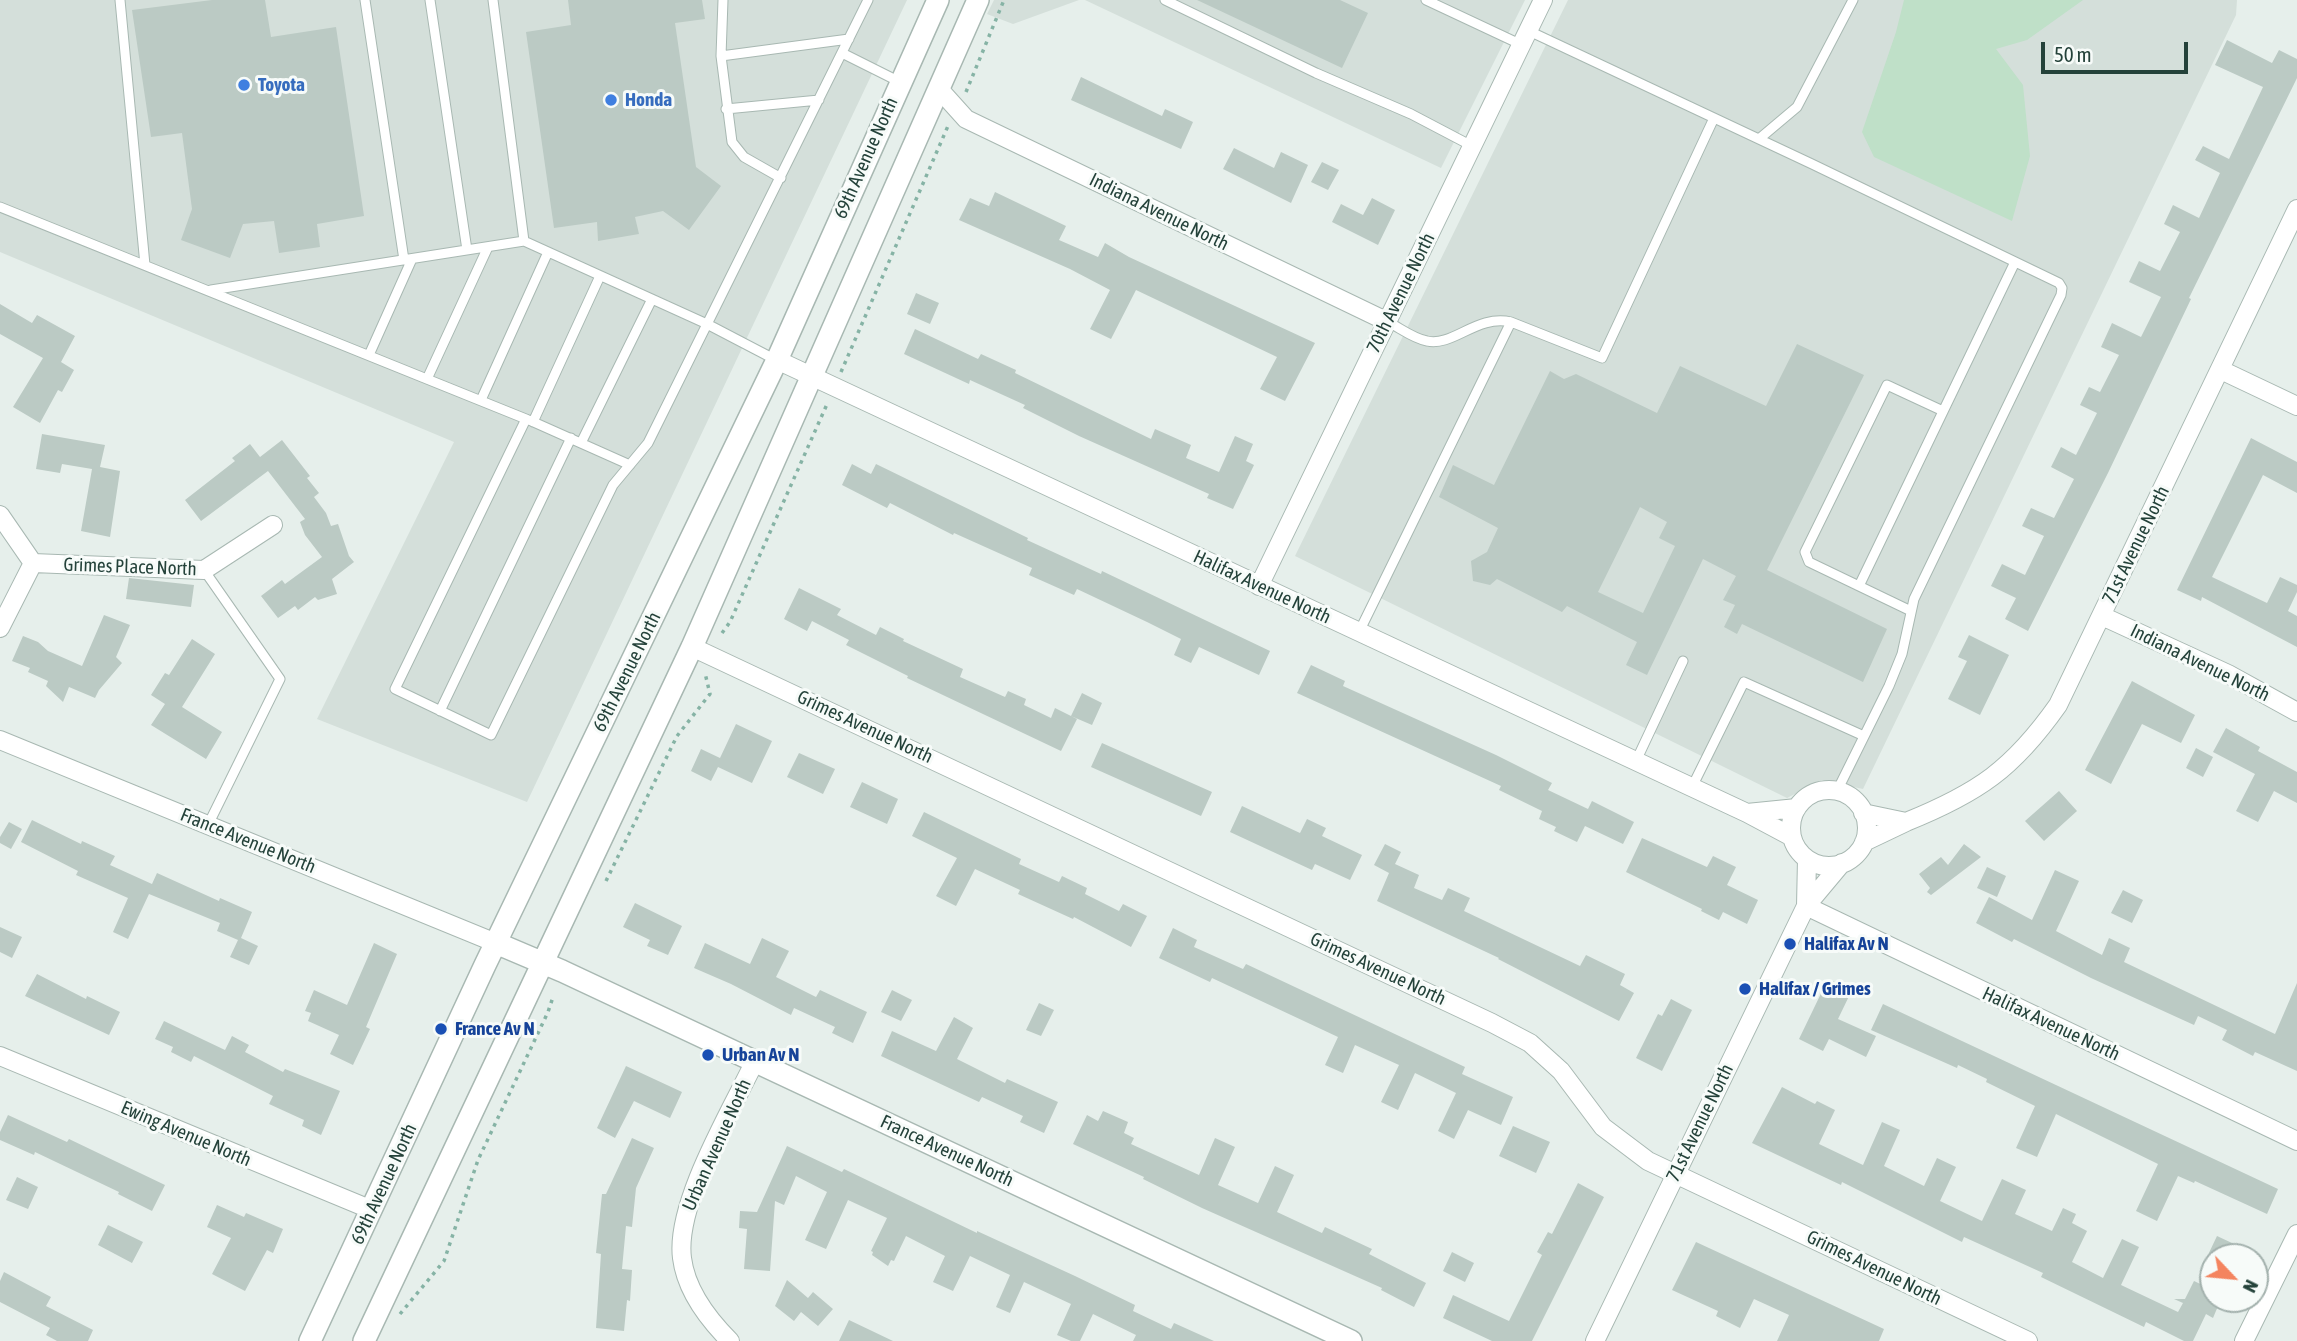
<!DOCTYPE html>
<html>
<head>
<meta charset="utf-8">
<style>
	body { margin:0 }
	#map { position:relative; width:2297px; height:1341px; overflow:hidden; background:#e6efeb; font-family:"Asap Condensed",sans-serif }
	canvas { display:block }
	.north { position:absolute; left:2199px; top:1243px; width:70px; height:70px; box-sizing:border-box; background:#f7fbf9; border:2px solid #a3b1ad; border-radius:50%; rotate:116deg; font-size:19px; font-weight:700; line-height:28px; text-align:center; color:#24423a }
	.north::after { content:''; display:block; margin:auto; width:24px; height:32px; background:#f4845f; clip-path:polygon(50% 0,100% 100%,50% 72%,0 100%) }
	.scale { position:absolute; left:2041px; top:42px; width:147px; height:32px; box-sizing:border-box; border:4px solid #24423a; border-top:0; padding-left:9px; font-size:21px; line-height:24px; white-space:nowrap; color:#24423a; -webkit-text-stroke:5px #f7fbf9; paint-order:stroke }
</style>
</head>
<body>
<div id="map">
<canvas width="2297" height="1341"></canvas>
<div class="north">N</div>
<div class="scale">50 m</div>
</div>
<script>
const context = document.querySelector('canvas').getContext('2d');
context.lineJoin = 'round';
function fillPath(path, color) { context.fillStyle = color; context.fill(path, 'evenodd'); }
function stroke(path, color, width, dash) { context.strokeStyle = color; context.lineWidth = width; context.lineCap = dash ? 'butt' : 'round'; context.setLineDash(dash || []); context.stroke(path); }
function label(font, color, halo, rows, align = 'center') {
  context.font = font + ' "Asap Condensed",sans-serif'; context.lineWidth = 6; context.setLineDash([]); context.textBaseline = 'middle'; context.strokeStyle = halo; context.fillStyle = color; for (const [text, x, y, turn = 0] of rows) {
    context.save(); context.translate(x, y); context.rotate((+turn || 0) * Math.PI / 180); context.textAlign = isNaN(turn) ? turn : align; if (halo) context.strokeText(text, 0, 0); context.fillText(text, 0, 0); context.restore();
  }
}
fillPath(new Path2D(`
	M 0,0 L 907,0 L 527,802 L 317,719 L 454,442 L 0,252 Z
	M 994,0 L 1079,0 L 1013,24 L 987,14 Z
	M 1085,0 L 1525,0 L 1441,168 Z
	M 1568,0 L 2237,0 L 2236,15 L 1863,789 L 1822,780 L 1787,798 L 1295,556 Z`), '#d4dfda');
fillPath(new Path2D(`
	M 1904,0 L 2083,0 L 2027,40 L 1996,49 L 2023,85 L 2030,156 L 2012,221 L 1874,157 L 1862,132 L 1896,32 Z`), '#bfe0c8');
fillPath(new Path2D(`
	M 212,0 L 265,0 L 271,37 L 336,27 L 364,216 L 317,224 L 320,247 L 279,253 L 274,221 L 243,224 L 230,258 L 181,240 L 192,209 L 182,133 L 151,137 L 132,10 Z
	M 568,0 L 702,0 L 705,19 L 675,23 L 696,167 L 721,186 L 689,230 L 663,211 L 635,217 L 639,234 L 598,241 L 597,222 L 554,228 L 526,32 L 571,25 Z
	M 1197,0 L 1340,0 L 1368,13 L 1342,68 Z
	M 2227,40 L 2272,63 L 2279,50 L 2297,59 L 2297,78 L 2189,298 L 2191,299 L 2108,473 L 2028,631 L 2005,619 L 2016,598 L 1991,586 L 2002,564 L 2025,575 L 2044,536 L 2022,526 L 2031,508 L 2054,518 L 2074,479 L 2051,467 L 2061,447 L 2076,455 L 2097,413 L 2080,405 L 2089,387 L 2100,392 L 2119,355 L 2101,347 L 2112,323 L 2141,337 L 2161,297 L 2129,282 L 2139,261 L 2160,271 L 2180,232 L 2164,224 L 2173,205 L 2199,218 L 2220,173 L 2195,160 L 2203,146 L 2229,159 L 2263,87 L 2215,65 Z
	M 1081,77 L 1162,116 L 1165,109 L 1193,122 L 1181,149 L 1071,100 Z
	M 1234,148 L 1274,168 L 1281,152 L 1308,165 L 1291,203 L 1223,169 Z
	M 1322,162 L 1339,170 L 1328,190 L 1311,182 Z
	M 995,192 L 1066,226 L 1059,240 L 1098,257 L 1105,243 L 1129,257 L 1315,343 L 1285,401 L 1260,389 L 1277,357 L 1136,290 L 1111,339 L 1090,329 L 1110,290 L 1070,269 L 959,220 L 970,198 L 989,206 Z
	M 1372,198 L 1395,210 L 1378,245 L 1332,222 L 1341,204 L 1363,215 Z
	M 916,293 L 939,303 L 930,324 L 907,314 Z
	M 0,304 L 32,323 L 37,315 L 75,336 L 61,362 L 74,370 L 62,392 L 58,390 L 40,423 L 13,407 L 43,358 L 0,334 Z
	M 915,329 L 978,359 L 981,354 L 1016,370 L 1015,373 L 1151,439 L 1155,429 L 1191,445 L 1186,458 L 1219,472 L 1235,436 L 1253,444 L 1246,461 L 1254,465 L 1233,509 L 1207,498 L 1209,494 L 1079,436 L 1023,408 L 1025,405 L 970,380 L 969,384 L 904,354 Z
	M 1797,344 L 1864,375 L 1767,570 L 1887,629 L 1863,682 L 1742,624 L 1737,634 L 1724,627 L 1735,605 L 1723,600 L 1736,576 L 1703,559 L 1647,675 L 1626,665 L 1637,642 L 1567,606 L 1562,612 L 1497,579 L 1490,585 L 1473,581 L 1471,561 L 1487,552 L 1498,528 L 1439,497 L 1453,465 L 1494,485 L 1550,371 L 1564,379 L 1576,374 L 1657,413 L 1680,366 L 1766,406 ZM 1640,507 L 1667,522 L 1659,538 L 1675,546 L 1643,613 L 1598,592 Z
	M 42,434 L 105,445 L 100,467 L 120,471 L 110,537 L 81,531 L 92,469 L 62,464 L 60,473 L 36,469 Z
	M 2251,438 L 2297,462 L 2297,493 L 2263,475 L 2212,577 L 2267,603 L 2280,577 L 2297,585 L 2297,592 L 2288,611 L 2297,616 L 2297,647 L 2202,597 L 2201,601 L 2177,590 Z
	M 282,440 L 310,476 L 307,478 L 319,493 L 314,497 L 326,513 L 331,526 L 338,524 L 349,556 L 354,562 L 332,579 L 337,594 L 318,600 L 315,597 L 298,610 L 295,606 L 278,618 L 261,596 L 282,580 L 285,584 L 322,557 L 305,535 L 300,522 L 305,519 L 268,471 L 201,521 L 185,500 L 235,461 L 232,458 L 250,444 L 260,457 Z
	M 852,464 L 871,474 L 876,464 L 1028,538 L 1027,540 L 1101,574 L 1102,571 L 1270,651 L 1259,675 L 1199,647 L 1191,663 L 1174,655 L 1181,639 L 1147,622 L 1077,589 L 1074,595 L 1029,575 L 1032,568 L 954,533 L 953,535 L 890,503 L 887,508 L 842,485 Z
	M 129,578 L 194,585 L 191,607 L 126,599 Z
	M 799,588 L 841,609 L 837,615 L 876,635 L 880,627 L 904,639 L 903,641 L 963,669 L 960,677 L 1005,697 L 1008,691 L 1026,699 L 1024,705 L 1051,718 L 1055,708 L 1077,719 L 1061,751 L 907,678 L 908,676 L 846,645 L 849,640 L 812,621 L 807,631 L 784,619 Z
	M 104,615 L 130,625 L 116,657 L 122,663 L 99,690 L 95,698 L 69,687 L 63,702 L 46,686 L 48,681 L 28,672 L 30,668 L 12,661 L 23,636 L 38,642 L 48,651 L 82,666 Z
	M 1969,635 L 2009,655 L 1980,715 L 1948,699 L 1967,661 L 1958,657 Z
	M 192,639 L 215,654 L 182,707 L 222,732 L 206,759 L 151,725 L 165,704 L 151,695 L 165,673 L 169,675 Z
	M 1311,665 L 1345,681 L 1343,686 L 1496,755 L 1552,783 L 1548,790 L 1588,809 L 1592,801 L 1634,822 L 1623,844 L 1585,826 L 1577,842 L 1554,831 L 1556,827 L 1539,819 L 1542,811 L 1499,790 L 1501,786 L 1297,693 Z
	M 2132,681 L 2195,715 L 2181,743 L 2142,724 L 2111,784 L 2085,770 Z
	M 1082,693 L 1102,703 L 1092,725 L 1071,716 Z
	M 736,724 L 772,741 L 752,783 L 718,767 L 711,781 L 691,771 L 701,749 L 720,758 Z
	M 2226,728 L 2260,747 L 2258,751 L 2297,772 L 2297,803 L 2274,791 L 2258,822 L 2236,811 L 2255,774 L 2213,752 Z
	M 1102,743 L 1212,792 L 1201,816 L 1091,767 Z
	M 2196,748 L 2213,757 L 2203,777 L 2186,768 Z
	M 799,753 L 835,769 L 823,794 L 787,777 Z
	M 862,782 L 898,799 L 887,824 L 850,807 Z
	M 2059,791 L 2077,811 L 2044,841 L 2025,821 Z
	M 1242,806 L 1300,833 L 1307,819 L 1326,828 L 1322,836 L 1362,855 L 1350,880 L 1315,864 L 1312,870 L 1230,832 Z
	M 924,812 L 1021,859 L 1019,864 L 1059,882 L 1062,876 L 1087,888 L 1085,894 L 1119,911 L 1123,904 L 1147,916 L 1131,947 L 1074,917 L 1073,919 L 1018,894 L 1020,890 L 975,869 L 956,906 L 936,896 L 957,858 L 912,836 Z
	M 32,820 L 81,844 L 82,841 L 115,856 L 110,865 L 152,884 L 157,873 L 219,901 L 220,898 L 252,912 L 241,938 L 258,946 L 249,965 L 230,957 L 238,940 L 217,931 L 220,923 L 149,894 L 128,939 L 113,932 L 128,898 L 76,875 L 78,871 L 21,842 Z
	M 9,822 L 22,829 L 11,849 L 0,843 L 0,837 Z
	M 1642,838 L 1707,867 L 1713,856 L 1736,867 L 1727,885 L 1758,900 L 1747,924 L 1723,912 L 1719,920 L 1701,911 L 1702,909 L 1626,872 Z
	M 1385,844 L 1401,852 L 1395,864 L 1419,875 L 1414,888 L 1442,900 L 1448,888 L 1470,898 L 1464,911 L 1580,966 L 1586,955 L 1625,974 L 1620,985 L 1634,993 L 1619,1021 L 1498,959 L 1499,958 L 1377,901 L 1389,873 L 1374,865 Z
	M 1964,844 L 1981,857 L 1931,895 L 1927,892 L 1930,888 L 1919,874 L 1941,857 L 1948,865 Z
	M 1987,867 L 2006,876 L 1997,897 L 1977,888 Z
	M 2055,870 L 2079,881 L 2056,931 L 2102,955 L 2109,938 L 2130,948 L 2124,962 L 2275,1034 L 2297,983 L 2297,1071 L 2255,1052 L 2253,1056 L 2222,1040 L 2227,1030 L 2198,1016 L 2194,1025 L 2091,978 L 2014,939 L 2012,942 L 1976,923 L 1989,897 L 2032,920 Z
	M 2123,890 L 2143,900 L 2132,923 L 2111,913 Z
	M 635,903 L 682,926 L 668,955 L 647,946 L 650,940 L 623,927 Z
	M 0,927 L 22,937 L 12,958 L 0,952 Z
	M 1173,928 L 1197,940 L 1194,947 L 1243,969 L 1246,964 L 1465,1067 L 1462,1074 L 1513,1097 L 1501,1125 L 1468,1110 L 1454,1139 L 1438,1131 L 1456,1093 L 1415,1073 L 1398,1110 L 1381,1102 L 1399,1065 L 1355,1045 L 1343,1073 L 1325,1065 L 1338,1037 L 1212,978 L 1210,982 L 1159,958 Z
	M 762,938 L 789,951 L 776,977 L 816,997 L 820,990 L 867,1012 L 853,1043 L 832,1033 L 835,1027 L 794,1008 L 791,1015 L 731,984 L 694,968 L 705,943 L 750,964 Z
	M 374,943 L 397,954 L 366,1027 L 370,1029 L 353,1065 L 330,1054 L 339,1035 L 308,1021 L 311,1013 L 305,1011 L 314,990 L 347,1005 Z
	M 37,974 L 86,999 L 87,996 L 120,1012 L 109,1035 L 25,996 Z
	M 1828,979 L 1852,990 L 1838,1019 L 1876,1036 L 1866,1057 L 1829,1039 L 1823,1051 L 1799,1039 Z
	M 892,990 L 912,1000 L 901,1021 L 881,1012 Z
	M 1671,999 L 1692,1010 L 1662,1071 L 1636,1058 L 1658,1014 L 1662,1016 Z
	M 1039,1003 L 1054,1010 L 1041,1036 L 1026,1030 Z
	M 1883,1004 L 2278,1189 L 2267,1214 L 2195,1181 L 2194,1183 L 2178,1176 L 2157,1221 L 2136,1211 L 2158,1164 L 2056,1114 L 2037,1157 L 2016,1148 L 2035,1106 L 1986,1082 L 1987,1079 L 1958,1065 L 1957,1068 L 1871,1030 Z
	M 954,1017 L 973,1028 L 957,1059 L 1005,1083 L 1007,1079 L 1058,1102 L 1044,1133 L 1020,1122 L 1023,1116 L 982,1097 L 979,1102 L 881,1056 L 892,1031 L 936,1051 Z
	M 164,1021 L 225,1050 L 232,1036 L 249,1045 L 245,1052 L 283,1072 L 285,1069 L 340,1091 L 321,1135 L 302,1126 L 304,1120 L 269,1104 L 273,1096 L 194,1056 L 191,1062 L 171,1052 L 173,1047 L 155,1039 Z
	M 626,1066 L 682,1092 L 670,1118 L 634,1101 L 615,1138 L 597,1128 Z
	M 1782,1087 L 1815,1104 L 1817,1101 L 1835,1110 L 1819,1144 L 1863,1165 L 1882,1122 L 1900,1130 L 1884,1166 L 1924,1186 L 1937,1158 L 1956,1167 L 1940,1201 L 1982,1221 L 2002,1179 L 2026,1190 L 2015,1214 L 2052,1231 L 2063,1208 L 2076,1214 L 2072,1223 L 2087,1231 L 2072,1262 L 2103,1278 L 2122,1239 L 2139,1247 L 2121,1285 L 2178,1312 L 2183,1303 L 2174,1299 L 2185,1299 L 2194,1281 L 2213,1290 L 2213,1299 L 2221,1299 L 2213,1318 L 2206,1314 L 2193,1341 L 2184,1341 L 2146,1322 L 2144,1327 L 2041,1277 L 2043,1273 L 1964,1237 L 1962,1242 L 1842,1182 L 1841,1185 L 1752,1143 Z
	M 1103,1111 L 1128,1122 L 1124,1133 L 1134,1138 L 1131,1144 L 1199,1175 L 1215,1138 L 1235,1147 L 1218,1185 L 1258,1203 L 1275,1166 L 1294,1175 L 1277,1212 L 1322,1233 L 1325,1227 L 1372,1249 L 1369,1254 L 1426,1283 L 1414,1307 L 1381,1290 L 1382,1288 L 1202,1208 L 1143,1179 L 1144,1177 L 1073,1144 L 1087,1115 L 1098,1121 Z
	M 8,1115 L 67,1142 L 69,1139 L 165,1185 L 152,1211 L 118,1194 L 119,1192 L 35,1152 L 34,1155 L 0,1140 L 0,1132 Z
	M 1513,1126 L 1550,1142 L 1536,1173 L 1499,1156 Z
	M 632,1138 L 654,1148 L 636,1188 L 632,1227 L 626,1226 L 622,1269 L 632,1270 L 630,1301 L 627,1300 L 624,1331 L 596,1328 L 601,1254 L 596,1253 L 602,1194 L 606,1194 Z
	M 787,1146 L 842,1172 L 844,1169 L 977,1233 L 977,1231 L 1075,1276 L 1135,1305 L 1133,1311 L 1171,1329 L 1174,1323 L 1214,1341 L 1133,1341 L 1136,1335 L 1093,1314 L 1080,1341 L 1071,1341 L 1057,1335 L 1071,1304 L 1024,1282 L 1010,1313 L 996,1307 L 1010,1275 L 970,1256 L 953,1291 L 933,1282 L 945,1256 L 906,1236 L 894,1261 L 891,1260 L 888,1266 L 872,1255 L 873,1252 L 871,1251 L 887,1218 L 848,1200 L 826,1249 L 805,1240 L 827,1192 L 796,1176 L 784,1205 L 775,1201 L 770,1271 L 744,1269 L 747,1229 L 739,1228 L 740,1211 L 757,1212 Z
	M 17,1177 L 38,1187 L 28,1209 L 6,1200 Z
	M 1578,1183 L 1604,1197 L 1532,1341 L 1492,1341 L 1443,1318 L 1453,1295 L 1509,1321 L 1542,1255 L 1537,1252 L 1548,1232 L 1552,1234 Z
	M 217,1205 L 244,1217 L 246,1213 L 283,1229 L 273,1253 L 267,1250 L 245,1291 L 212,1274 L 231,1238 L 207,1227 Z
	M 108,1225 L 143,1242 L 132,1263 L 98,1245 Z
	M 2217,1236 L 2262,1257 L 2207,1257 Z
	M 1696,1242 L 1884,1329 L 1879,1341 L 1777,1341 L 1789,1315 L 1754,1299 L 1740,1328 L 1716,1316 L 1718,1311 L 1672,1290 Z
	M 1452,1252 L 1474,1263 L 1465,1282 L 1443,1271 Z
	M 4,1272 L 51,1297 L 46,1306 L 93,1330 L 88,1341 L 57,1341 L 46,1335 L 50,1328 L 0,1302 L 0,1281 Z
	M 787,1280 L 808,1298 L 813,1292 L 833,1309 L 818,1326 L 801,1312 L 794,1321 L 775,1306 Z
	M 849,1320 L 893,1341 L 839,1341 Z`), '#bbcac4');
const service = new Path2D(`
	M 120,0 L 145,265
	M 365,0 L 404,260
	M 430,0 L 467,250
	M 493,0 L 524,241 L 707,324 L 776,360
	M 723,0 L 721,56 L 732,142 L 744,157 L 781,178
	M 1165,0 L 1316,73 L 1411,114 L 1472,146
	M 1426,0 L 1522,45
	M 1529,31 L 1812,164 L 2059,283 L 2062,288 L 2061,295 L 1914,599 L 1902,654 L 1889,686 L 1837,791
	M 842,53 L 900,82
	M 721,56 L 849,39
	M 726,109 L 819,100
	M 1759,139 L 1797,107 L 1853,0
	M 0,207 L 526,419 L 395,689 L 491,735 L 613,485 L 648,443 L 868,0
	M 211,290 L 524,241
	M 1388,322 C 1400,328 1414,339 1427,341 C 1453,347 1477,314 1511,322
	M 369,355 L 412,259
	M 427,379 L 488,247
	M 481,400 L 548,252
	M 529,420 L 630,465
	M 533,422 L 600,276
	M 581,443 L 652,299
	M 204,570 L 280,679 L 208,825
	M 1859,586 L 2015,262
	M 1911,611 L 1809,562 L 1805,552 L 1887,385 L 1943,411
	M 1359,632 L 1511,322 L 1602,358 L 1714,118
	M 440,711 L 571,438
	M 1636,761 L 1683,661
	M 1692,787 L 1744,682 L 1864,736`);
const minor = new Path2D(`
	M 939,89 L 966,119 L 1388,322
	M 777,360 L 1747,813
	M 2221,370 L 2297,406
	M 0,515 L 33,563
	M 33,563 L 204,570 L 273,525
	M 1259,586 L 1543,0
	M 2102,616 L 2228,674 L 2297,712
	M 0,628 L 33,563
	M 692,647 L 1492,1023 L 1530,1043 L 1561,1071 L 1603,1127 L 1648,1161 L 2028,1341
	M 0,740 L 496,943
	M1791 828a38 38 0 1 1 76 0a38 38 0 1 1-76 0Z
	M 1863,813 L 1906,822 L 1864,842
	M 1906,822 C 1978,793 2013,769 2058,705 L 2297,209
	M 1792,837 L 1747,813 L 1797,808
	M 1806,906 L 2297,1141
	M 1806,906 L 1807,859
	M 0,1056 L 372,1210
	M 730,1341 C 707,1318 686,1290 682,1258 C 675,1204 731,1111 755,1061
	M 1595,1341 L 1806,906 L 1842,863
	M 2244,1341 L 2297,1234`);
const tertiary = new Path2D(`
	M 496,943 L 562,971 L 1351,1341
	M 310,1341 L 485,965 L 777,360 L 938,0
	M 364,1341 L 692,647 L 978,0`);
stroke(service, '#a8b8b2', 11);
stroke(minor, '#a8b8b2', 20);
stroke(tertiary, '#a8b8b2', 24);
stroke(new Path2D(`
	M 966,92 L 1004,0
	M 841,372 L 948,126
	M 722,633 L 730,622 L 828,402
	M 606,881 L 677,736 L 710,694 L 705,673
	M 400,1314 L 444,1261 L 478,1160 L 548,1012 L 553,997`), '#86b3a5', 3.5, [3.5, 5]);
stroke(service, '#fff', 9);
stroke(minor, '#fff', 18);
stroke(tertiary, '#fff', 21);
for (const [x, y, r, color] of [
	[244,85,7,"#3f7fe0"],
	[611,100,7,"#3f7fe0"],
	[1790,944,7,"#1a4fb4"],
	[1745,989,7,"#1a4fb4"],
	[441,1029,7,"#1a4fb4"],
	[708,1055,7,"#1a4fb4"]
]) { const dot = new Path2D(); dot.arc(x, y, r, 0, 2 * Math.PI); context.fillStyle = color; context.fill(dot); stroke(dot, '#f7fbf9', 2.5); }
label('bold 19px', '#366cbe', '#f7fbf9', [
	["Toyota",258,85],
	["Honda",625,100]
], 'left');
label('19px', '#24423a', '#f7fbf9', [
	["69th Avenue North",866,158,-66],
	["Indiana Avenue North",1159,212,26],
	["70th Avenue North",1401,293,-64],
	["71st Avenue North",2136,545,-64],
	["Grimes Place North",130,567,2],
	["Halifax Avenue North",1262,587,25],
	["Indiana Avenue North",2200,663,26],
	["69th Avenue North",627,672,-64],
	["Grimes Avenue North",865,727,25],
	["France Avenue North",248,841,22],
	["Grimes Avenue North",1378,969,25],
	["Halifax Avenue North",2051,1024,25],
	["71st Avenue North",1700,1123,-64],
	["Ewing Avenue North",186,1134,23],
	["Urban Avenue North",717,1145,-66],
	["France Avenue North",947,1151,25],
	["69th Avenue North",384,1184,-65],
	["Grimes Avenue North",1874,1268,26]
]);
label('bold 19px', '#164399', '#f7fbf9', [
	["Halifax Av N",1804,944],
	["Halifax / Grimes",1759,989],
	["France Av N",455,1029],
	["Urban Av N",722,1055]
], 'left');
</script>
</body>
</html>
